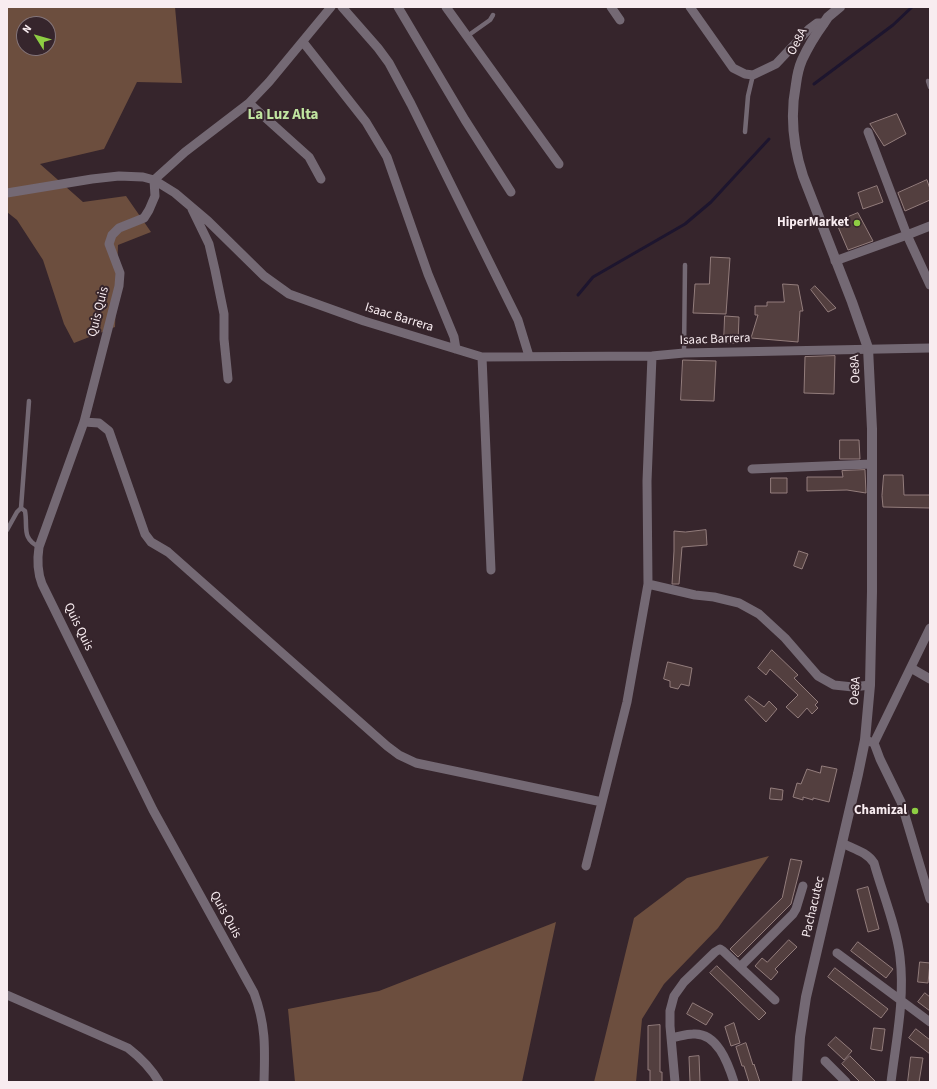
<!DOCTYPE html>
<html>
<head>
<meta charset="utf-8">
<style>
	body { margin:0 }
	#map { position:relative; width:937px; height:1089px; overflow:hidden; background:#36252c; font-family:"Source Sans 3",sans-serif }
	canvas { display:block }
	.frame { position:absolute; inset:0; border:8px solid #f8ecf0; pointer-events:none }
	.north { position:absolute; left:16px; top:16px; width:40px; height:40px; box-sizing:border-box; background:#36252c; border:1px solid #84757a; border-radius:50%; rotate:307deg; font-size:11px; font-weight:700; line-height:16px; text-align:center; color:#f8ecf0 }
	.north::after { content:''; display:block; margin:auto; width:14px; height:18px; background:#8ece43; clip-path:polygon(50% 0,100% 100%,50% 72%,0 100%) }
</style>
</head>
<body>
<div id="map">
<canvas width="937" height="1089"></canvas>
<div class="frame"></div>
<div class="north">N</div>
</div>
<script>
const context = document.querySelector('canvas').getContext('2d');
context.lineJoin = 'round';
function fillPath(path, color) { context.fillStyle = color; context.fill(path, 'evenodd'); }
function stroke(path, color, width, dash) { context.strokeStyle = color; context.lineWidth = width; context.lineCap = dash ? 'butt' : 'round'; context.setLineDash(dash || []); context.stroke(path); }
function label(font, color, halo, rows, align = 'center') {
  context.font = font + ' "Source Sans 3",sans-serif'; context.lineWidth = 4; context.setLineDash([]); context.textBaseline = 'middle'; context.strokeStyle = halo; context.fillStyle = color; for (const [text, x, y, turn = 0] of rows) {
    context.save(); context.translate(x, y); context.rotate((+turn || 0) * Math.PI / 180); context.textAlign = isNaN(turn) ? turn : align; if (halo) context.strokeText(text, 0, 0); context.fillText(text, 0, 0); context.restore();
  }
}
fillPath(new Path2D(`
	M 7,7 L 175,7 L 182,83 L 137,82 L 104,149 L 40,164 L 83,202 L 126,196 L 151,232 L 118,245 L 115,327 L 74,343 L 64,324 L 43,260 L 17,220 L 7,212 ZM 24,24 L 48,24 L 48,48 L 24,48 Z
	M 769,856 L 718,928 L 664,984 L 642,1019 L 636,1082 L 594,1082 L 634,918 L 687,878 Z
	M 556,922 L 522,1082 L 295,1082 L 288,1009 L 379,991 Z`), '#6c4e3e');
stroke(new Path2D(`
	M 814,84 L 893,25 L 912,7
	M 578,295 L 593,277 L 685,224 L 711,202 L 769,139`), '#1d152e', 3);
const building = new Path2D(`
	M 897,114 L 906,134 L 884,146 L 870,124 Z
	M 927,180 L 930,189 L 930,200 L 905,211 L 898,193 Z
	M 877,186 L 883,202 L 863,209 L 858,193 Z
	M 858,213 L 873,241 L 848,250 L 836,222 Z
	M 711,257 L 730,258 L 726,314 L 693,313 L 695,284 L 709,284 Z
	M 783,284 L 798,285 L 803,311 L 800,311 L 798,342 L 751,338 L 758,315 L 755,315 L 755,306 L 767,306 L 767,302 L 784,302 Z
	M 815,286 L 836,308 L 828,312 L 811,290 Z
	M 725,316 L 739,317 L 738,343 L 724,343 Z
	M 835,356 L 834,394 L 804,393 L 805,357 Z
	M 683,360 L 716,361 L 714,401 L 681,400 Z
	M 840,440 L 859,440 L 860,459 L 840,459 Z
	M 865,470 L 866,493 L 847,490 L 807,491 L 807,477 L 843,477 L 842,471 Z
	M 884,475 L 903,475 L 904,495 L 930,495 L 930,508 L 883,507 L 882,496 Z
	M 771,478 L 787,478 L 787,493 L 771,493 Z
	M 706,530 L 707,545 L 682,547 L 679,584 L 672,584 L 674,551 L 674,531 L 685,532 Z
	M 799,551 L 808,554 L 802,569 L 794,566 Z
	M 772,650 L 798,675 L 794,678 L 818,702 L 815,705 L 818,708 L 812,714 L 807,708 L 798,718 L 786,707 L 798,695 L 770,669 L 766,675 L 758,668 Z
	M 668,662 L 692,668 L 689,686 L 681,684 L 678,689 L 670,687 L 670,681 L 664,679 Z
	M 749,696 L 764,707 L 769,701 L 777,709 L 766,722 L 745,700 Z
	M 822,766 L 837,769 L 829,802 L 813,798 L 813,800 L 803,797 L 803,800 L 793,797 L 797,783 L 801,784 L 807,769 L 820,773 Z
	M 771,788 L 783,790 L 782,800 L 770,799 Z
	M 791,859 L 802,861 L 791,904 L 738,957 L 730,949 L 782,898 Z
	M 868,887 L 879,929 L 868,932 L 857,890 Z
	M 789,940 L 797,947 L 775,969 L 778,972 L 771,980 L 755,966 L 762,958 L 767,962 Z
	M 858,942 L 893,969 L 886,978 L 851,951 Z
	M 920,962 L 930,963 L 928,983 L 918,982 Z
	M 717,966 L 766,1013 L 759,1020 L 710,973 Z
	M 835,968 L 888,1009 L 881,1018 L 828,977 Z
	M 925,993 L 930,997 L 930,1011 L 918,1002 Z
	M 693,1003 L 713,1014 L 706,1025 L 687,1014 Z
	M 734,1023 L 740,1043 L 731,1046 L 725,1027 Z
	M 660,1025 L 660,1072 L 662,1072 L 662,1082 L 650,1082 L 650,1070 L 648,1070 L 648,1026 Z
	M 874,1028 L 885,1029 L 882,1051 L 871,1049 Z
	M 916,1029 L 930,1040 L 930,1054 L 909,1038 Z
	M 836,1037 L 852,1051 L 844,1060 L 828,1045 Z
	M 746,1043 L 753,1065 L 754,1064 L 760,1082 L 749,1082 L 744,1066 L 742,1066 L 736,1047 Z
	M 699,1056 L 700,1082 L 690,1082 L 689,1057 Z
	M 850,1056 L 876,1082 L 860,1082 L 842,1064 Z
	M 911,1057 L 923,1058 L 919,1082 L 908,1082 Z`);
fillPath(building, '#533f3f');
stroke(building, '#937d7c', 1);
stroke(new Path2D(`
	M 466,37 L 490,20 L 493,15
	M 928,81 L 930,87
	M 745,132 L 748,96 L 753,75
	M 684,353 L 685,265
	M 21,508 L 29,401
	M 7,530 L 17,512 L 21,508 L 25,511 C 28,527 21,538 39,547`), '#746974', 4.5);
stroke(new Path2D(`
	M 342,7 L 378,48 L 389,63 L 411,104 L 518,320 L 529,356
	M 398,7 L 465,120 L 511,192
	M 446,7 L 559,164
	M 611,7 L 620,20
	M 690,7 L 733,68 L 745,74 L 753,75 L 776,64 L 809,29 L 817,23 L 824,23
	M 303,42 L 366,122 L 387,157 L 428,274 L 454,337 L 456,349
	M 249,103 L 309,157 L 321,179
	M 868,132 L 907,235 L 930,285
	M 154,180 L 155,196 L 149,210 L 144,218 L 119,228 L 112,235 L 109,244 L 120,273 L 119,286 L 84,422 L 39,547 C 37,560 37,571 42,584 L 153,810 L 254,993 C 266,1025 265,1048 264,1082
	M 154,180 L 185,152 L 249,103 L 269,82 L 331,7
	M 7,193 L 92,179 L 119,176 L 143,177 L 154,180 L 175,193 L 208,221 L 264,276 L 289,294 L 364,321 L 482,357 L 652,356 L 684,353 L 930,348
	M 192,209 L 209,244 L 215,270 L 224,314 L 224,339 L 228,379
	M 835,261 L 907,235 L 930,226
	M 482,357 L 491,570
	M 84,422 L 99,423 L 109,431 L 145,534 L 151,542 L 168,552 L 387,746 L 399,755 L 416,763 L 602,802
	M 752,469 L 872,464
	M 648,584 L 695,595 L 714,597 L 739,603 L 759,614 L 785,638 L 818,676 L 834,685 L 853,687 L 870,685
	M 911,668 L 930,679
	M 865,740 L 874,743 L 880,759 L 901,802 L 930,899
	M 874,743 L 930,628
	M 842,843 C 854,849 867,852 874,863 C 882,892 897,928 900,957 C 905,999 896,1041 891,1082
	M 586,866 L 627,702 L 648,584 L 647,481 L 652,356
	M 837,953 L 930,1022
	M 740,967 L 793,914 L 796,909 L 803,886
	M 7,995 L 128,1048 C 141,1058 151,1068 159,1082
	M 671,1038 C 678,1037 686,1034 693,1034 C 717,1032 728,1063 734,1082
	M 825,1061 L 846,1082
	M 675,1082 L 670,1026 L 670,1011 L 674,996 L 684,982 L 715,952 L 720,949 L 723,951 L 775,1000`), '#746974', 9);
stroke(new Path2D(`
	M 797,1082 L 800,1037 L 806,997 L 858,774 L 865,740 L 870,685 L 872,591 L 872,429 L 868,348 L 852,302 L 803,176 C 793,146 790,115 796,84 C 797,76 799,67 802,60 C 808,47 816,34 824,23 L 828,17 L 840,7`), '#746974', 10);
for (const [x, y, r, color] of [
	[857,223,4,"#8ece43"],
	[915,811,4,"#8ece43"]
]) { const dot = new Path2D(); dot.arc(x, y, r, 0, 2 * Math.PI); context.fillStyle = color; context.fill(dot); stroke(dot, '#36252c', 1.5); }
label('13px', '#f8ecf0', '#36252c', [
	["Oe8A",798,42,-63],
	["Quis Quis",99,312,-76],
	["Isaac Barrera",399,318,17],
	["Isaac Barrera",715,340,-2],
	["Oe8A",856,369,-93],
	["Quis Quis",78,627,64],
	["Oe8A",856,691,-86],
	["Pachacutec",814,907,-77],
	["Quis Quis",225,915,61]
]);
label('bold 13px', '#f8ecf0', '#36252c', [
	["HiperMarket",849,223],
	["Chamizal",907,811]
], 'right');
label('bold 15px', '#c0e5a0', '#36252c', [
	["La Luz Alta",283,116]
]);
</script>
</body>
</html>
